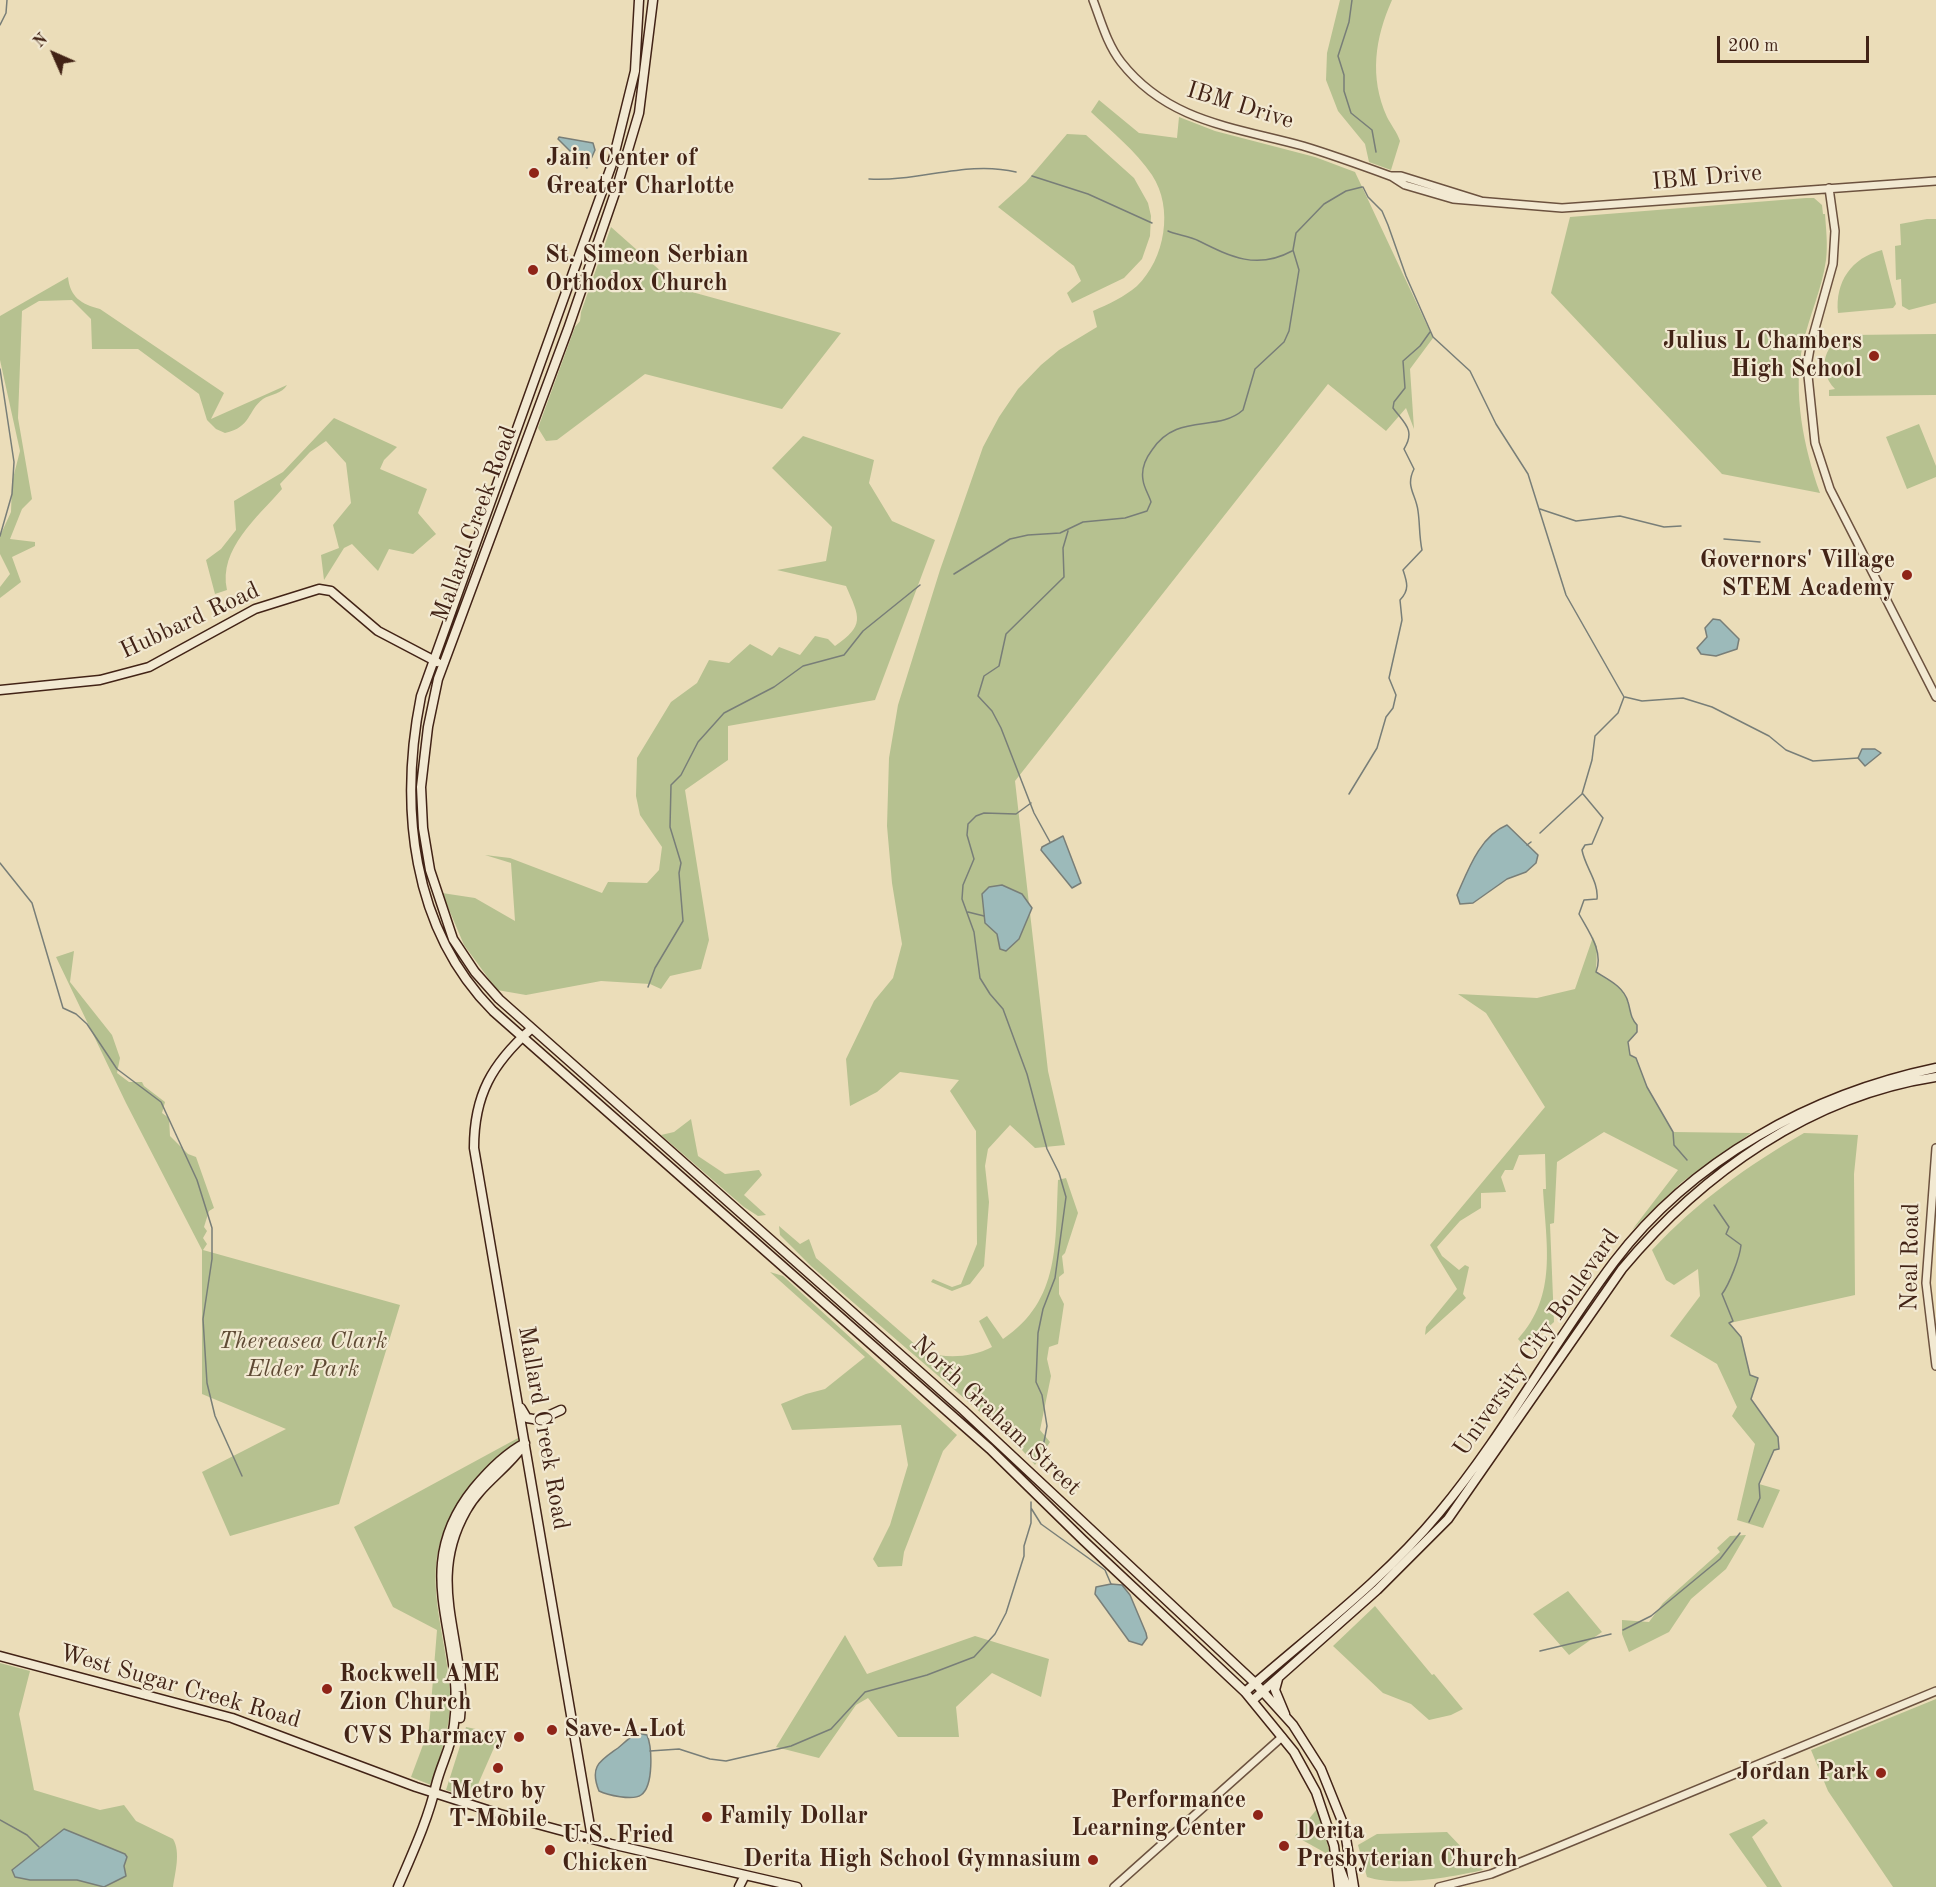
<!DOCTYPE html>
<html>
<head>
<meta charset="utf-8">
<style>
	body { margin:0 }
	#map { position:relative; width:1936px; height:1887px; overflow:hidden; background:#ebddb9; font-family:"Old Standard TT",serif }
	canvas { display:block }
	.north { position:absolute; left:24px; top:24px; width:60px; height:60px; -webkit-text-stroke:4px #f2e9d2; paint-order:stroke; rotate:315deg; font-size:16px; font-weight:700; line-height:24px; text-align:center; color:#422316 }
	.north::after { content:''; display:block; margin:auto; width:21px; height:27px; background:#422316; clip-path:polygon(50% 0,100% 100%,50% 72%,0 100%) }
	.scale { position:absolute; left:1717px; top:36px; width:152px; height:27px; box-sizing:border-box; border:3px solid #422316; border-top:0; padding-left:8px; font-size:18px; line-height:21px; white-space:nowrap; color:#422316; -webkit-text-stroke:4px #f2e9d2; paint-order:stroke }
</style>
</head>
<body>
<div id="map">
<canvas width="1936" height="1887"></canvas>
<div class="north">N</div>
<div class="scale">200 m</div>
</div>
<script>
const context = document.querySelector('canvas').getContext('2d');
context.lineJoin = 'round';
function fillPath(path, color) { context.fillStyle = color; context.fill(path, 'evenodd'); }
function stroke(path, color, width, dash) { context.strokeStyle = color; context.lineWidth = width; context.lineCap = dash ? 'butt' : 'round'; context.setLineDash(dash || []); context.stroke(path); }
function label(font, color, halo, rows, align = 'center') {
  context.font = font + ' "Old Standard TT",serif'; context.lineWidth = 4.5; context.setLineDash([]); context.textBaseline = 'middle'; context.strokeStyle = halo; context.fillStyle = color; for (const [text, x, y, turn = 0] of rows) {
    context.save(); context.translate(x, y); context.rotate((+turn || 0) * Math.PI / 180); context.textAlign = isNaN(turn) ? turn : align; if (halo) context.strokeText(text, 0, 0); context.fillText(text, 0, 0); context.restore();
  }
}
fillPath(new Path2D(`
	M 1340,0 L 1392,0 C 1375,38 1369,77 1387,117 C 1391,125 1397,132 1400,141 L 1391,170 L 1369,162 L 1365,144 L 1338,111 L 1326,80 L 1327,53 Z
	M 1099,100 L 1139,133 L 1177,138 L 1179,117 L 1215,131 L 1315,157 L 1355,172 L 1433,338 L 1410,369 L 1414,429 L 1406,408 L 1386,431 L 1328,384 L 1015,781 L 1048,1071 L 1065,1145 L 1035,1148 L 1010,1125 L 988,1149 L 985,1166 L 989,1202 L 984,1266 L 970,1284 L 952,1291 L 931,1282 L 933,1279 L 952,1287 L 961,1284 L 977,1244 L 976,1131 L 950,1091 L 959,1080 L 900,1072 L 877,1092 L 850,1106 L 846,1059 L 874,1001 L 893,978 L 902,944 L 892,883 L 887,826 L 889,758 L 898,705 L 940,570 L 983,447 L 999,417 L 1018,389 L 1041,365 L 1059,350 L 1097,327 L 1093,311 C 1109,304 1124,297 1137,286 C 1165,259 1174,208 1152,175 C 1136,151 1111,131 1091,112 Z
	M 1067,134 L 1086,135 L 1134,178 L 1148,203 L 1151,216 L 1150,236 L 1142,259 L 1124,278 L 1072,303 L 1067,293 L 1081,281 L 1074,266 L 998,207 L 1026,182 Z
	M 1806,198 L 1814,198 L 1822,205 L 1823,214 L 1825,214 C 1826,229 1828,245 1826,260 C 1822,289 1809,316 1803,344 C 1792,392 1804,448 1820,493 L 1722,474 L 1551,293 L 1570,217 Z
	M 1927,219 L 1936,219 L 1936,303 L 1909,310 L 1902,306 L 1901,279 L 1896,280 L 1895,246 L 1901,245 L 1900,224 Z
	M 611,227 L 681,289 L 841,333 L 782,409 L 645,374 L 557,440 L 546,441 L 538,428 L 575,327 L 580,321 L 581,312 Z
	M 1882,250 L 1896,304 L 1893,308 L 1838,313 C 1835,282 1851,258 1882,250 Z
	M 68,277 C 70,297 81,304 100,309 L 224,393 L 211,419 L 287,385 C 282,394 271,394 263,399 C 247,411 252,427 225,433 L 216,429 L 207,420 L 199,394 L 138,349 L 92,349 L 91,319 L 72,300 L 39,301 L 22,311 L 18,418 L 32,499 L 22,509 L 10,539 L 35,542 L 35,546 L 12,557 L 21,582 L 0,598 L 0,587 L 10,574 L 0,554 L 0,536 L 11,512 L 12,482 L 20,451 L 0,360 L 0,316 Z
	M 1936,334 L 1936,395 L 1829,396 L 1829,390 L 1835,389 C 1816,369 1824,340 1851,335 Z
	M 334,418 L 397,447 L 384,460 L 380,469 L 427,489 L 418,513 L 436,534 L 413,554 L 389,549 L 378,571 L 352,544 L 344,548 L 324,580 L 321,555 L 339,548 L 333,525 L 351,503 L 346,463 L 326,441 L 310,452 L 280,484 L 282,489 C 258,517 218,549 227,590 L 215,594 L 206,560 L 221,549 L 236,530 L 234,501 L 283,472 Z
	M 1919,424 L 1936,466 L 1936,477 L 1907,489 L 1886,437 Z
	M 803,436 L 874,460 L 869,483 L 892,521 L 935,540 L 875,700 L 728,726 L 728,760 L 685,790 L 709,940 L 701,969 L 670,976 L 661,989 L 650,984 L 601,981 L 526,995 L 497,990 L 464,945 L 442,893 L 475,898 L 515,921 L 511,863 L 485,855 L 510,858 L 602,893 L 608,882 L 647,883 L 659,870 L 662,847 L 640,815 L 636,796 L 637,758 L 671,702 L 697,683 L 709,660 L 729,663 L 750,644 L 772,656 L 779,647 L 800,655 L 815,636 L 828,639 L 835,646 C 865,625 860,618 846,586 L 777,570 L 826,561 L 832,527 L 772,468 Z
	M 1593,937 L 1597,947 L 1596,972 C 1610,980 1624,987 1628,1002 C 1631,1012 1630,1017 1637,1025 L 1637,1032 L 1628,1042 L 1630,1055 L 1636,1058 L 1647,1087 L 1673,1132 L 1751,1133 L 1682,1182 L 1632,1230 L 1678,1170 L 1604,1132 L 1557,1162 L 1554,1223 L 1550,1224 L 1554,1322 L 1526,1348 L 1518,1339 C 1558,1295 1546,1244 1543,1189 L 1546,1189 L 1545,1154 L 1519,1155 L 1513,1170 L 1505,1170 L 1501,1177 L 1506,1192 L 1481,1193 L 1481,1208 L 1460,1221 L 1437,1247 L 1442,1256 L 1459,1270 L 1465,1265 L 1469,1267 L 1463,1294 L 1466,1298 L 1425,1335 L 1426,1327 L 1457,1289 L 1430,1245 L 1545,1107 L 1486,1013 L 1458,994 L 1537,998 L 1575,989 Z
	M 74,951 L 70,982 L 112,1035 L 120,1058 L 117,1073 L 129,1082 L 142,1082 L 144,1086 L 165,1102 L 162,1113 L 169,1118 L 170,1136 L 188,1154 L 196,1157 L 214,1208 L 209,1211 L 204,1227 L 207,1231 L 203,1238 L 207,1244 L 203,1250 L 400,1305 L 339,1504 L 230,1536 L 202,1472 L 286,1429 L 202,1394 L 202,1250 L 126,1103 L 56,957 Z
	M 691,1119 L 698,1156 L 725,1174 L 759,1170 L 762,1175 L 744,1195 L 766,1215 L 758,1216 L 744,1207 L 661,1135 L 674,1132 Z
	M 1804,1133 L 1858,1135 L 1854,1174 L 1855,1295 L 1730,1323 L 1741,1337 L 1750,1375 L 1758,1378 L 1751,1399 L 1778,1437 L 1779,1449 L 1774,1451 L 1759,1484 L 1780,1490 L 1763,1528 L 1737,1520 L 1755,1444 L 1732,1416 L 1737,1407 L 1717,1364 L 1670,1336 L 1700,1296 L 1698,1269 L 1674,1285 L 1666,1280 L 1652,1250 C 1697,1202 1747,1166 1804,1133 Z
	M 1066,1178 L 1078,1213 L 1065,1253 L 1062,1256 L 1064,1273 L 1059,1277 L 1059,1294 L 1064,1304 L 1058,1344 L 1049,1347 L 1047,1359 L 1051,1376 L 1040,1430 L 1050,1442 L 1035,1465 L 1016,1443 L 811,1266 L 780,1235 L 779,1226 L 800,1244 L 809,1239 L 816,1258 L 925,1353 C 948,1358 971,1358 992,1347 L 979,1321 L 987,1316 L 1003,1339 C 1061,1300 1055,1242 1058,1180 Z
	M 770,1272 L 783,1276 L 957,1435 L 943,1451 L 904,1552 L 902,1566 L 878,1567 L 873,1559 L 890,1525 L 908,1465 L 901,1425 L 792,1430 L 781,1404 L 806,1394 L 825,1389 L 865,1357 Z
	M 518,1438 L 519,1443 C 500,1462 477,1480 461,1501 C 414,1562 446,1625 450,1691 C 452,1724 441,1754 431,1785 L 411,1777 L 429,1729 L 437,1630 L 393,1607 L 354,1527 Z
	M 1746,1535 L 1726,1569 L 1691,1599 L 1669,1632 L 1629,1652 L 1622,1634 L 1622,1620 L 1649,1622 L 1663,1603 L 1720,1552 L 1717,1548 L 1730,1536 Z
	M 1568,1591 L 1602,1632 L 1569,1655 L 1533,1614 Z
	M 1375,1606 L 1432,1675 L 1434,1674 L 1463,1709 L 1451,1715 L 1429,1720 L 1411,1704 L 1383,1693 L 1333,1646 Z
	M 845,1635 L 867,1674 L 975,1636 L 1049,1659 L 1041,1697 L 992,1673 L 956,1707 L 959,1737 L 898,1737 L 868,1698 L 856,1705 L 819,1758 L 776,1747 Z
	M 0,1663 L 30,1671 L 19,1714 L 34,1790 L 100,1810 L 124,1805 L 136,1821 L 173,1839 C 181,1852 175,1873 173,1887 L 0,1887 Z
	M 1936,1699 L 1936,1887 L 1893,1887 L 1828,1791 L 1811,1750 Z
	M 466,1727 L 500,1734 L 472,1798 L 446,1790 Z
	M 1317,1809 L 1331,1856 L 1295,1836 Z
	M 1764,1819 L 1768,1823 L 1752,1837 L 1782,1887 L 1767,1887 L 1729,1834 Z
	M 1447,1832 L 1483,1870 C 1452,1877 1398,1887 1367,1877 L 1358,1845 L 1377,1834 Z`), '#b6c190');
const water = new Path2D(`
	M 559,137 L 593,143 L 595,150 L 587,168 L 558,139 Z
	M 1713,619 L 1720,620 L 1739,639 L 1737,649 L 1716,656 L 1701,654 L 1697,648 L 1707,637 L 1705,628 Z
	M 1862,749 L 1875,749 L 1881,753 L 1865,766 L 1858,758 Z
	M 1507,825 L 1538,855 L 1536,863 L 1526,872 L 1507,879 L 1473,903 L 1460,904 L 1457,895 C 1468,870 1480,836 1507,825 Z
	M 1063,836 L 1081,883 L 1072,888 L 1041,850 L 1042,847 Z
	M 1002,885 L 1022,894 L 1032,908 L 1019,939 L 1006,951 L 1000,949 L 997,934 L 985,923 L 982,894 L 989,887 Z
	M 1111,1584 L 1122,1585 L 1130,1595 L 1146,1633 L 1147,1638 L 1142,1645 L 1129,1641 L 1095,1594 L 1096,1587 Z
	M 637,1733 L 647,1735 C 652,1747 654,1786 641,1795 C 633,1801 607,1795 599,1791 C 589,1766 600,1761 618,1748 C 624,1743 630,1737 637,1733 Z
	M 64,1829 L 125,1854 L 127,1857 L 124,1866 L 126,1876 L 104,1887 L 77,1880 L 30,1880 L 15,1877 L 12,1870 Z`);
fillPath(water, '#9cbaba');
stroke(water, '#787e78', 1.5);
stroke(new Path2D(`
	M 1352,0 L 1349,22 L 1338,56 L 1344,75 L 1344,91 L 1351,113 L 1372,130 L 1376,152
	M 0,25 L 6,13 L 7,0
	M 1032,176 L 1088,194 L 1152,223
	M 869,179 C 919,182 967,160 1016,172
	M 1363,187 L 1368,197 L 1382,211 L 1388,225 L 1406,276 L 1433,337 L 1470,371 L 1496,424 L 1528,474 L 1566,595 L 1624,697 L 1618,713 L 1595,736 L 1592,760 L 1582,794 L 1540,833
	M 1168,231 C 1177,235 1190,236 1199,241 C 1231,257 1257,270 1292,251
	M 0,369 L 14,462 L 12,494 L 0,536
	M 1540,509 L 1576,521 L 1620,516 L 1664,527 L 1681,526
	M 1724,539 L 1760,542
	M 954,574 L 1010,539 L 1028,535 L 1060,533 L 1083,522 L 1125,518 L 1147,511 L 1151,502 C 1149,495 1144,488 1143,480 C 1141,469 1146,458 1152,450 C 1177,412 1217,433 1243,410 L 1255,369 L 1284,342 L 1289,331 L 1299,270 L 1293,250 L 1296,233 L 1324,204 L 1346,191 L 1362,187
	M 1625,697 L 1642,701 L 1683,698 L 1712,707 L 1769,736 L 1786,750 L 1813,761 L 1858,758
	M 1349,794 L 1377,748 L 1386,717 L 1393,708 L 1396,695 L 1389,678 L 1402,620 L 1400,600 C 1410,590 1407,582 1403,570 L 1422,550 C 1419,536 1420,524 1418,511 C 1416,494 1405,487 1414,469 L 1404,449 C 1416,430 1404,423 1393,408 L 1394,402 L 1405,388 L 1403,361 L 1420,346 L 1430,332
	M 1583,794 L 1603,818 L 1592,844 L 1585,845 L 1582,850 C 1585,867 1599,882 1597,899 L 1584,900 L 1579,914 C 1589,932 1604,952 1596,972 C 1609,980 1624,987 1628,1002 C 1631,1012 1630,1017 1637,1025 L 1637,1032 L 1628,1042 L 1630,1055 L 1636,1058 L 1647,1087 L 1673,1132 L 1674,1145 L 1687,1160
	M 1031,803 L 1016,814 L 984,813 L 976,816 L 968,824 L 967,835 L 974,859 L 963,885 L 962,899 L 974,932 L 980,978 L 990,994 L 1003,1009 L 1027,1074 L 1047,1149 L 1059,1173 L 1066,1197 L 1055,1278 L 1043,1309 L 1038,1333 L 1036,1382 L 1042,1395 L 1047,1426 L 1040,1463
	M 1050,842 L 1034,813 L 1001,728 L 992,711 L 978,696 L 984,676 L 999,666 L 1006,634 L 1064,577 L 1063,548 L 1068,531
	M 1527,845 L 1531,842
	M 0,863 L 32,903 L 63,1008 L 76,1014 L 87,1024 L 117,1069 L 161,1102 L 197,1180 L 212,1228 L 212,1259 L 203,1319 L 207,1383 L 215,1416 L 242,1476
	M 968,912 L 984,916
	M 648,987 L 655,968 L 683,921 L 679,873 L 681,863 L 670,827 L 671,785 L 681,775 L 698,742 L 724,713 L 774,687 L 803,666 L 844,655 L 863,631 L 920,585
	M 1714,1205 L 1729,1227 L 1726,1234 L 1741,1245 C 1740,1257 1729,1285 1722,1294 L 1733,1321 L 1729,1323 L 1741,1337 L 1750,1375 L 1758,1378 L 1751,1399 L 1778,1437 L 1779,1449 L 1774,1450 L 1759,1484 L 1760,1498 L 1749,1522
	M 1031,1508 L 1041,1524 L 1105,1570 L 1111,1584
	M 1623,1630 L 1651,1616 L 1720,1559 L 1740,1533
	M 1540,1651 L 1611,1634
	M 650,1751 L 679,1749 L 710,1759 L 726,1761 L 791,1746 L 831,1729 L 865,1692 L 927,1675 L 974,1657 L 995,1634 L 1006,1613 L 1024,1556 L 1024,1546 L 1031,1523 L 1031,1502
	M 0,1820 L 27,1835 L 39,1847`), '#787e78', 1.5);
const tertiary = new Path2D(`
	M 1093,0 C 1101,21 1107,44 1121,62 C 1168,122 1234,127 1303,146 C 1333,155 1363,166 1393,177
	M 1829,188 L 1835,231 L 1833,264 L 1811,343 L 1807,366 L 1815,443 L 1830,489 L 1936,697
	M 1481,201 L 1401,176 L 1391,176 L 1405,185 L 1453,199 L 1562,208 L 1936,181
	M 1936,1148 L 1926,1283 L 1936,1366
	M 1114,1887 L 1282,1737
	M 1439,1887 L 1491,1874 L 1546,1852 L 1936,1691`);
const secondary = new Path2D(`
	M 639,0 L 635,71 L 612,164 L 421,696 C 399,806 411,928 493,1011 L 990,1449 L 1083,1540 L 1245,1692 L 1294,1752 L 1316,1792 L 1334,1846 L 1339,1887
	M 653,0 L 639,113 L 617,187 L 568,329 L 438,679 L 428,727 L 421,787 L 423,828 L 430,870 L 453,939 L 475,972 L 499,999 L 963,1410 L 1255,1683 L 1293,1725 L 1321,1769 L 1344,1826 L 1354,1887
	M 0,690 L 100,680 L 149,667 L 255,609 L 319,589 L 331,591 L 378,631 L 437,662
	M 531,1029 C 492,1064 474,1095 474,1148 L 592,1838
	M 521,1408 L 527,1418 L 539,1420 L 561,1410
	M 0,1656 L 232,1718 L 416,1787 L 500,1814 L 611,1844 L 797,1887
	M 1278,1679 L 1275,1690 L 1285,1714
	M 1245,1692 C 1311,1634 1383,1581 1439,1513 C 1504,1435 1553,1343 1614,1262 C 1692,1159 1812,1094 1936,1068
	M 1253,1700 L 1377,1590 L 1448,1519 L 1622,1269 C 1702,1173 1811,1096 1936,1077
	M 460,1718 C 468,1643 424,1585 466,1511 C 480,1485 506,1470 523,1446
	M 1339,1866 L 1347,1887
	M 398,1887 C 412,1854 428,1820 436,1785 C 441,1764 452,1746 454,1724 C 466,1636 407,1571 474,1488 C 488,1471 506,1453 525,1443
	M 739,1887 L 745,1875`);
stroke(tertiary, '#6c523f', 10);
stroke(secondary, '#422316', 11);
stroke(tertiary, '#f2e9d2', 7);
stroke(secondary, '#f2e9d2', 8);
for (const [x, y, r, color] of [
	[534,173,6,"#8f2418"],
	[533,270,6,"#8f2418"],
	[1874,356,6,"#8f2418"],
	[1907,575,6,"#8f2418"],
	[327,1689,6,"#8f2418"],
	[552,1730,6,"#8f2418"],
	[519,1737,6,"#8f2418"],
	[498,1768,6,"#8f2418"],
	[1881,1773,6,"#8f2418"],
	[1258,1815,6,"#8f2418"],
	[707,1817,6,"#8f2418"],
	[1284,1846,6,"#8f2418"],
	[550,1850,6,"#8f2418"],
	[1093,1860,6,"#8f2418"]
]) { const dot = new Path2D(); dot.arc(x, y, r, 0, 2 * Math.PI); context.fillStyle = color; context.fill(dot); stroke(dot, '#f2e9d2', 2); }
label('24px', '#422316', '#f2e9d2', [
	["IBM Drive",1240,106,17],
	["IBM Drive",1707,178,-5],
	["Mallard Creek Road",475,524,-70],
	["Hubbard Road",190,621,-25],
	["Neal Road",1911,1257,-89],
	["University City Boulevard",1537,1343,-55],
	["North Graham Street",996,1416,43],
	["Mallard Creek Road",543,1428,80],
	["West Sugar Creek Road",180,1687,16]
]);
label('bold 24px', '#422316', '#f2e9d2', [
	["Jain Center of",546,159],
	["Greater Charlotte",546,187],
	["St. Simeon Serbian",545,256],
	["Orthodox Church",545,284],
	["Julius L Chambers",1862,342,"right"],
	["High School",1862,370,"right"],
	["Governors' Village",1895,561,"right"],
	["STEM Academy",1895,589,"right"],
	["Rockwell AME",339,1675],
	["Zion Church",339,1703],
	["Save-A-Lot",564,1730],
	["CVS Pharmacy",507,1737,"right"],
	["Jordan Park",1869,1773,"right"],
	["Metro by",498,1792,"center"],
	["T-Mobile",498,1820,"center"],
	["Performance",1246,1801,"right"],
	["Learning Center",1246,1829,"right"],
	["Family Dollar",719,1817],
	["Derita",1296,1832],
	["Presbyterian Church",1296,1860],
	["U.S. Fried",562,1836],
	["Chicken",562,1864],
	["Derita High School Gymnasium",1081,1860,"right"]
], 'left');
label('italic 24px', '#5f4a34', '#f2e9d2', [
	["Thereasea Clark",303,1342],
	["Elder Park",303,1370]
]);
</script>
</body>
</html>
